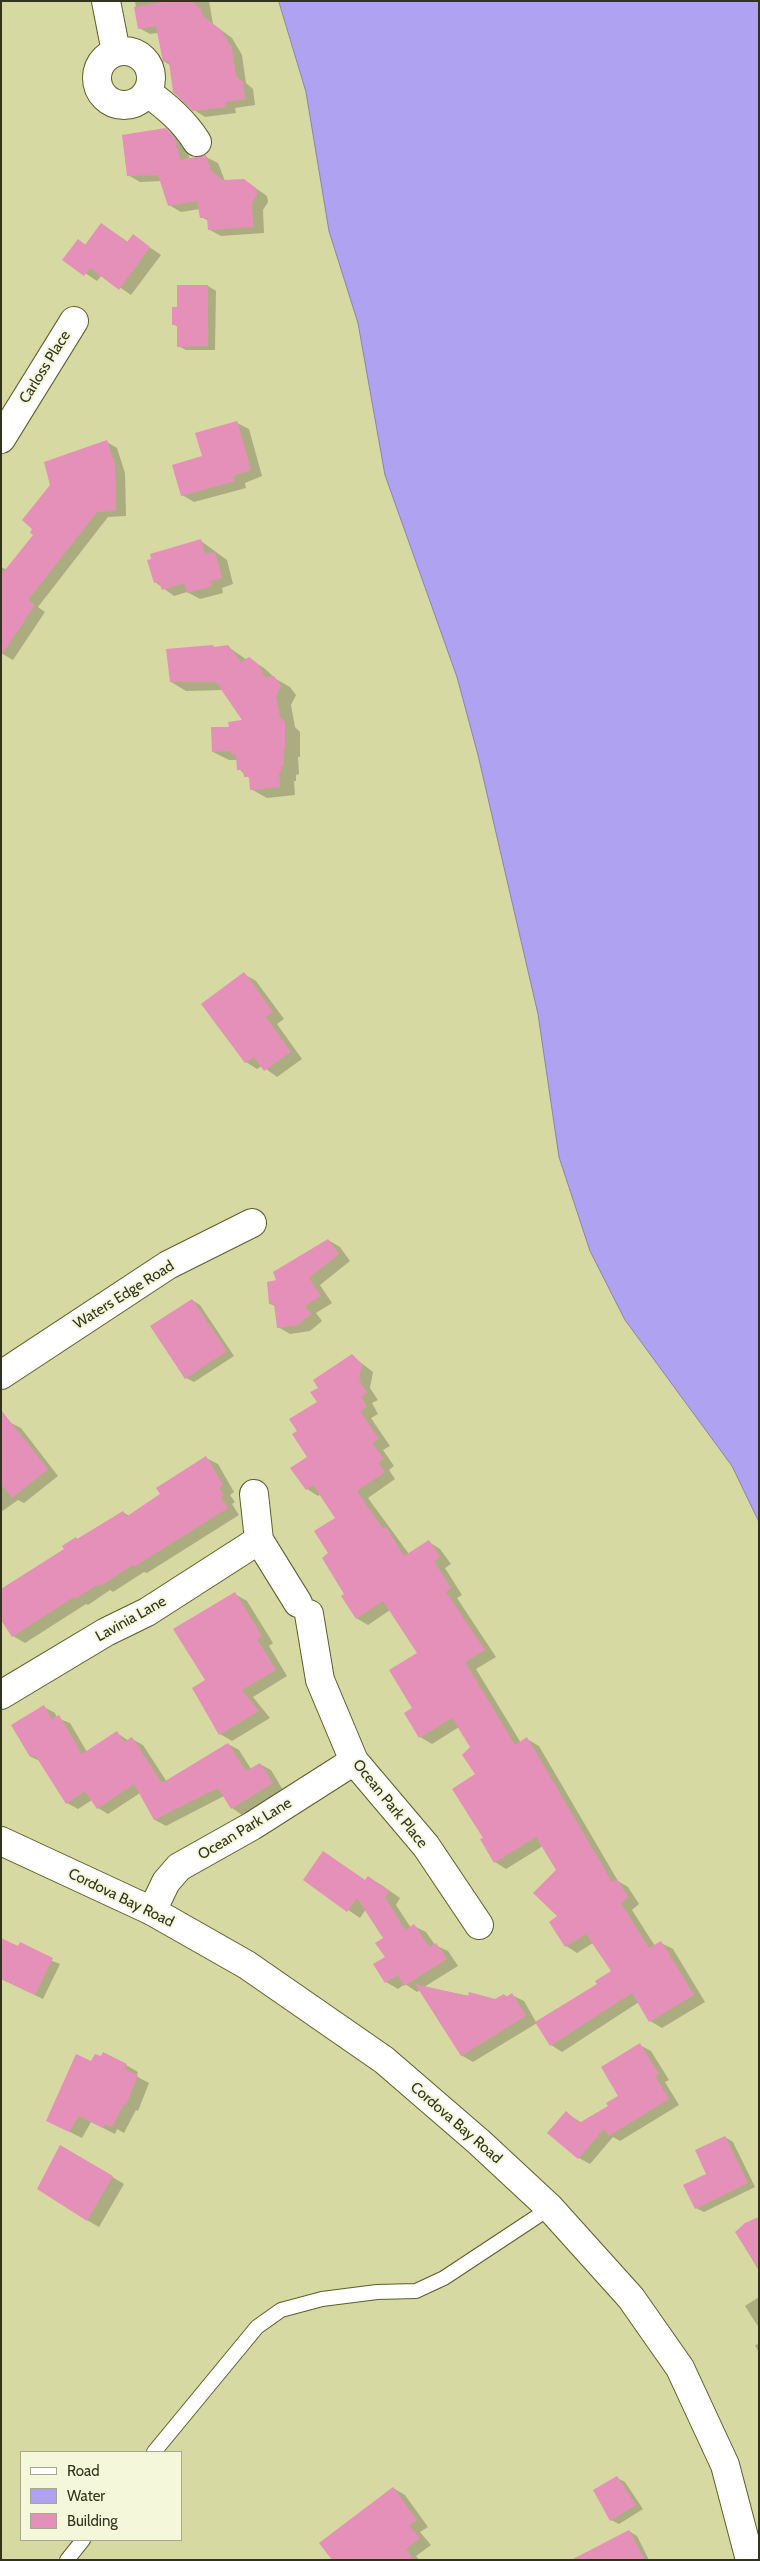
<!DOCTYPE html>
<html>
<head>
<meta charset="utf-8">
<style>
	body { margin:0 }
	#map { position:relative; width:760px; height:2561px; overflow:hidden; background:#d6d9a1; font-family:Cabin,sans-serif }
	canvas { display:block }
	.frame { position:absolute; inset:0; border:2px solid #33341d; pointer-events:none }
	.legend { position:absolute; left:20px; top:2451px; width:162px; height:90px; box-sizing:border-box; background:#f5f7db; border:1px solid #a7a98f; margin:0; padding:6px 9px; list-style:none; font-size:15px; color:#33341d }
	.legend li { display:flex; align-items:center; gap:10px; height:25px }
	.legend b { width:25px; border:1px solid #a7a98f }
</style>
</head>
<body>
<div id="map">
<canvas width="760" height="2561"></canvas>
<div class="frame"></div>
<ul class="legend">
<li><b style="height:6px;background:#fff"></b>Road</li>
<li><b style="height:14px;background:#afa3f1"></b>Water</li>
<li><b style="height:14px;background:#e590b8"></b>Building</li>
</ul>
</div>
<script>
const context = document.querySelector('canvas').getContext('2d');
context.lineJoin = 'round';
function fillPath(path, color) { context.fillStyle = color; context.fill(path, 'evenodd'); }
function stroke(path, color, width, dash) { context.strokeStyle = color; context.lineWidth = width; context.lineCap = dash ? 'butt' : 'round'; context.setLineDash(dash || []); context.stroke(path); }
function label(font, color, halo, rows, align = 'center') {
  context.font = font + ' Cabin,sans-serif'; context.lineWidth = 4; context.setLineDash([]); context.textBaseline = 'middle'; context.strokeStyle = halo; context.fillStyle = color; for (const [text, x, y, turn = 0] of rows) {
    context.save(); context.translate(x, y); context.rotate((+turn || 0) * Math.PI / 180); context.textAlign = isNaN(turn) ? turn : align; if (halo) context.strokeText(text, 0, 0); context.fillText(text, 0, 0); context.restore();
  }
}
const water = new Path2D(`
	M 279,1 L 759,1 L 759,1522 L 732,1466 L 625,1320 L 590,1251 L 559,1157 L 538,1014 L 478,755 L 457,677 L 385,475 L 358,323 L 329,231 L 306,92 Z`);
fillPath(water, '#afa3f1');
stroke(water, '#8a82b1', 1);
fillPath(new Path2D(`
	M 135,1 L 209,1 L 213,24 L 232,38 L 242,55 L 246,83 L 253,89 L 255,105 L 235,108 L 236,113 L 205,117 L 194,110 L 170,65 L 165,62 L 158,33 L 150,34 L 139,28 Z
	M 166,130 L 178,137 L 186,146 L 190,160 L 206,157 L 218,163 L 225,181 L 244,180 L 267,196 L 268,202 L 263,210 L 264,233 L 221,236 L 210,230 L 209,221 L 201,217 L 200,209 L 181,212 L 169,205 L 162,181 L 140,182 L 128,175 Z
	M 102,224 L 128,242 L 133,236 L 161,255 L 131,295 L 102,275 L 97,281 L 64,259 L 78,240 L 86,245 Z
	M 208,286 L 216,291 L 215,350 L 186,350 L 178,346 L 178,327 L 173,324 L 178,308 Z
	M 237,423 L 249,429 L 262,476 L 245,483 L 246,488 L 194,502 L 182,495 L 203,457 Z
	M 107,442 L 117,448 L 125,473 L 126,516 L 108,517 L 38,607 L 45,612 L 13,660 L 1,653 L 1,567 L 7,570 Z
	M 201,541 L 227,560 L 233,584 L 222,588 L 223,593 L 200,599 L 187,592 L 174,596 L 155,582 Z
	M 227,646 L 247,660 L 249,659 L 264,668 L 276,679 L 290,687 L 296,695 L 291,705 L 295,727 L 300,732 L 300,757 L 298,757 L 299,774 L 296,775 L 296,781 L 294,781 L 295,795 L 267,798 L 251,789 L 250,779 L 239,769 L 238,760 L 229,760 L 213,752 L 230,728 L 244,720 L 223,690 L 186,691 L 171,682 Z
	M 244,974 L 256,981 L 284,1019 L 277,1024 L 302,1059 L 277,1077 L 262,1066 L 257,1069 L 246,1062 Z
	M 328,1240 L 340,1247 L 350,1261 L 320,1285 L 332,1303 L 316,1313 L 322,1321 L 310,1331 L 290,1334 L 278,1327 L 275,1306 L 270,1304 Z
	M 192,1300 L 200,1305 L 234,1356 L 194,1382 L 186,1378 Z
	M 352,1356 L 373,1372 L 370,1388 L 378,1400 L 372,1403 L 378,1414 L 371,1418 L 390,1446 L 383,1450 L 394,1466 L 389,1470 L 395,1479 L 368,1498 L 409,1554 L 429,1542 L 440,1549 L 451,1564 L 445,1568 L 462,1595 L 457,1598 L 496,1657 L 476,1669 L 521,1743 L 527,1739 L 539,1746 L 618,1881 L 628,1887 L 639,1904 L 632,1910 L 655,1946 L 661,1943 L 673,1949 L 705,2002 L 662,2028 L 650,2021 L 639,2002 L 562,2052 L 551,2045 L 537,2023 L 473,2062 L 461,2055 L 420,1990 L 417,1992 L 405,1984 L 398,1989 L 386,1982 L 385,1938 L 366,1909 L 360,1918 L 304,1880 L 366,1881 L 368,1878 L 380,1884 L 400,1898 L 396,1905 L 411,1928 L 414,1926 L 426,1932 L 435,1945 L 448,1951 L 458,1966 L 424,1987 L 495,2001 L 504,1995 L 508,1997 L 512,1995 L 524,2001 L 536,2022 L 599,1985 L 613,1972 L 593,1943 L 577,1953 L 566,1946 L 559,1917 L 557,1870 L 543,1846 L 506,1869 L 495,1862 L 484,1838 L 472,1748 L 459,1727 L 432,1744 L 420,1737 L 406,1713 L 414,1708 L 419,1654 L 390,1610 L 368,1625 L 356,1618 L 346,1595 L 330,1554 L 337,1518 L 321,1494 L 318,1496 L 307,1489 L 309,1457 L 298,1431 L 318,1402 L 320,1388 Z
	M 9,1422 L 21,1428 L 58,1476 L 24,1503 L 18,1500 L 1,1512 L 1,1428 Z
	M 206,1458 L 218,1464 L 234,1492 L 230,1495 L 235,1502 L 232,1504 L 239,1515 L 147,1573 L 144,1572 L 113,1592 L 110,1590 L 88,1605 L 86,1604 L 25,1643 L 13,1636 L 1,1618 L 76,1538 L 78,1540 L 123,1512 L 129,1516 L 162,1495 Z
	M 235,1594 L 247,1601 L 273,1643 L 269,1646 L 287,1676 L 253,1697 L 270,1718 L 232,1741 L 220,1734 L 207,1680 Z
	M 44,1707 L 55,1713 L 57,1718 L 70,1723 L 87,1752 L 117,1733 L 129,1741 L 132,1739 L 143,1745 L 167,1782 L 228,1744 L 239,1750 L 251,1769 L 260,1764 L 271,1770 L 283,1790 L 242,1815 L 232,1808 L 224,1796 L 166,1826 L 155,1820 L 140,1793 L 108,1814 L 98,1808 L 92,1800 L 78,1809 L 67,1803 L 42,1762 L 31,1757 L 13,1726 Z
	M 18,1947 L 60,1964 L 43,1999 L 1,1979 Z
	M 640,2045 L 651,2051 L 669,2080 L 665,2082 L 679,2105 L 620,2141 L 613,2137 L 590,2164 L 579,2158 L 566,2113 L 582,2123 L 609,2106 L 620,2096 Z
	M 92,2063 L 126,2065 L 138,2072 L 136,2076 L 149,2083 L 138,2111 L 136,2110 L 124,2133 L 117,2129 L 115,2134 L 91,2122 L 82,2138 L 60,2127 Z
	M 725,2137 L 733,2142 L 755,2187 L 704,2212 L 696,2208 Z
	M 61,2146 L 124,2184 L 99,2227 L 87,2220 Z
	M 759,2219 L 759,2271 L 736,2232 Z
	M 759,2297 L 759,2328 L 745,2306 Z
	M 759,2344 L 759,2353 L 755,2345 Z
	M 617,2478 L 625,2482 L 643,2509 L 619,2524 L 611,2520 Z
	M 393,2488 L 405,2495 L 428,2527 L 420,2532 L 431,2545 L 416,2556 L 419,2560 L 334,2560 Z
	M 629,2531 L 637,2536 L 649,2560 L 589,2560 Z`), '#0003');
fillPath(new Path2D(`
	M 169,1 L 191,1 L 201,9 L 203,16 L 221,30 L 232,48 L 236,76 L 243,82 L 245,99 L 225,102 L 225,107 L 193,111 L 173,92 L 169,62 L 163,62 L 156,26 L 138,29 L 134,7 Z
	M 166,128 L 175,138 L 180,160 L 206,155 L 211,171 L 223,180 L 244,179 L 256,188 L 257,195 L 252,203 L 253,227 L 208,230 L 207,218 L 200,218 L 197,201 L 168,206 L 158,175 L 127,176 L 122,135 Z
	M 101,223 L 127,242 L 133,234 L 150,247 L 119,290 L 90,268 L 84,276 L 62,260 L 78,239 L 85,245 Z
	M 177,285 L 208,285 L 208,346 L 177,347 L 177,325 L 172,325 L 172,307 L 177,307 Z
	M 237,421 L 251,470 L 233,476 L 235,481 L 181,496 L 172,465 L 202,456 L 195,433 Z
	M 107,440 L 115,466 L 116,511 L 97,512 L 28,600 L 35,605 L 1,656 L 1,575 L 33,535 L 30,533 L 32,529 L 22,520 L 50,485 L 44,462 Z
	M 201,539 L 205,554 L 215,552 L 222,578 L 211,581 L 212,586 L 187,593 L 184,583 L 162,590 L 159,582 L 154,583 L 147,560 L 151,559 L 150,554 Z
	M 213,645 L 214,647 L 228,645 L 241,662 L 249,657 L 258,664 L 265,677 L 274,676 L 281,686 L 276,696 L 280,717 L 285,722 L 285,749 L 283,749 L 284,766 L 281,766 L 281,773 L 279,773 L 280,787 L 250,790 L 249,777 L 244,777 L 243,770 L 237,770 L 236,755 L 231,754 L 231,751 L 212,752 L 211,727 L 229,727 L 228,722 L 242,720 L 216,682 L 170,682 L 166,649 Z
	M 244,972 L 273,1012 L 266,1017 L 291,1052 L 264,1071 L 254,1057 L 245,1063 L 201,1004 Z
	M 328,1239 L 339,1254 L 309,1278 L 321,1296 L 305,1306 L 311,1314 L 298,1325 L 277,1328 L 274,1304 L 269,1304 L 267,1282 L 276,1280 L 273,1272 Z
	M 192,1299 L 227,1351 L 185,1379 L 150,1326 Z
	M 352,1354 L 362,1364 L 359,1380 L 367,1393 L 361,1397 L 367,1407 L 360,1411 L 379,1439 L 372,1443 L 384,1459 L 378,1463 L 385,1472 L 357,1491 L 383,1529 L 386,1527 L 404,1556 L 429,1540 L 440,1557 L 434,1561 L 451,1588 L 446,1592 L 485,1650 L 465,1662 L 515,1745 L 527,1737 L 612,1882 L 617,1879 L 628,1897 L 621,1903 L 649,1948 L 661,1941 L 694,1995 L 649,2022 L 632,1993 L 550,2046 L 535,2022 L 597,1984 L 595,1981 L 611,1971 L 586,1934 L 565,1947 L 549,1922 L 557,1916 L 533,1893 L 556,1870 L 536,1837 L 494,1863 L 480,1839 L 483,1838 L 452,1789 L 475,1774 L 462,1755 L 470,1747 L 452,1718 L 419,1738 L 404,1713 L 412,1708 L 389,1670 L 417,1653 L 383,1601 L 356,1619 L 341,1596 L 344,1594 L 322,1558 L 328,1553 L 314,1531 L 335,1518 L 313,1485 L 306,1490 L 290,1468 L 307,1457 L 292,1434 L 297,1431 L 289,1419 L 317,1402 L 310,1392 L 318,1388 L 313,1380 Z
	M 1,1410 L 48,1469 L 12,1498 L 1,1484 Z
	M 206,1456 L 223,1485 L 219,1488 L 224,1495 L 221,1497 L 228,1508 L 134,1567 L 133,1565 L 100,1586 L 99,1584 L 75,1599 L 74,1597 L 12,1637 L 1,1620 L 1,1589 L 64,1549 L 62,1546 L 76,1537 L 77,1539 L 123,1511 L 126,1517 L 160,1494 L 156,1488 Z
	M 235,1592 L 262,1636 L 257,1639 L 276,1670 L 242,1690 L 259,1711 L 219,1735 L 192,1688 L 205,1680 L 173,1629 Z
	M 44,1705 L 52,1719 L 59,1715 L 82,1754 L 117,1731 L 124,1742 L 132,1737 L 162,1783 L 228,1743 L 246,1771 L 260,1763 L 273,1783 L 231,1809 L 218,1788 L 154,1820 L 134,1784 L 97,1809 L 85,1791 L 66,1804 L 35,1755 L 30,1757 L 11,1725 Z
	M 323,1851 L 365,1880 L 368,1876 L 389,1891 L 385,1897 L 405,1930 L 414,1924 L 429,1947 L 436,1943 L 447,1959 L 404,1986 L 398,1975 L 385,1983 L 373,1964 L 385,1957 L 375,1943 L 383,1938 L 357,1898 L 347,1912 L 303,1880 Z
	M 1,1938 L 18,1946 L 20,1942 L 53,1958 L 35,1995 L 1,1979 Z
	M 415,1984 L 468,1996 L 469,1992 L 495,1999 L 504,1994 L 506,1997 L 512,1993 L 526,2016 L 461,2056 Z
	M 640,2043 L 659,2074 L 655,2076 L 669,2099 L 609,2136 L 604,2129 L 578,2159 L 547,2133 L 566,2111 L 579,2123 L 608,2106 L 606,2103 L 618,2096 L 601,2067 Z
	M 103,2052 L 127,2064 L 124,2069 L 138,2075 L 126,2105 L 124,2104 L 112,2127 L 105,2124 L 103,2128 L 79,2116 L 69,2132 L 46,2121 L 76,2054 L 91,2061 L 95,2054 L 101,2056 Z
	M 725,2136 L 748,2183 L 695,2209 L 683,2185 L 706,2174 L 695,2150 Z
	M 60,2145 L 113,2176 L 87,2221 L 37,2189 Z
	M 759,2217 L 759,2270 L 735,2232 L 745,2223 Z
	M 617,2476 L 636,2505 L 610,2521 L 593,2490 Z
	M 393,2487 L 417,2520 L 409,2525 L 420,2538 L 406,2549 L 414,2560 L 332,2560 L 319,2543 Z
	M 629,2530 L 645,2560 L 571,2560 Z`), '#e590b8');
const service = new Path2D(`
	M 154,2452 L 257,2327 L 281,2310 L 322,2299 L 377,2292 L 416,2291 L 444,2278 L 550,2208
	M 67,2560 L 83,2540`);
const minor = new Path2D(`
	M 106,1 L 116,52
	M97 78a27 27 0 1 1 54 0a27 27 0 1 1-54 0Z
	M 147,92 C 167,107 184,121 197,142
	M 1,439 L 74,321
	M 1,1375 L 168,1265 L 252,1223
	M 254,1494 L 259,1540 L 298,1603
	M 309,1614 L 320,1680 L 354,1761 L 426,1846 L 479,1925
	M 1,1695 L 106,1632 L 147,1612 L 259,1540
	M 152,1911 L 166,1882 L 179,1867 L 252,1826 L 354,1761`);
const secondary = new Path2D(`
	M 1,1841 L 152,1911 L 247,1965 L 384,2060 L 479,2142 L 550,2208 L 631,2298 L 680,2368 L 725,2465 L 750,2560`);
stroke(service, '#5d5e2a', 16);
stroke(minor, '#5d5e2a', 30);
stroke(secondary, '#5d5e2a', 30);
stroke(service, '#fff', 14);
stroke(minor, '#fff', 28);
stroke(secondary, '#fff', 28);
label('15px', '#33341d', '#f5f7db', [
	["Carloss Place",45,367,-58],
	["Waters Edge Road",124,1295,-32],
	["Lavinia Lane",131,1619,-29],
	["Ocean Park Place",390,1804,51],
	["Ocean Park Lane",245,1829,-31],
	["Cordova Bay Road",121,1898,26],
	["Cordova Bay Road",456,2123,41]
]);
</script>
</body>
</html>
